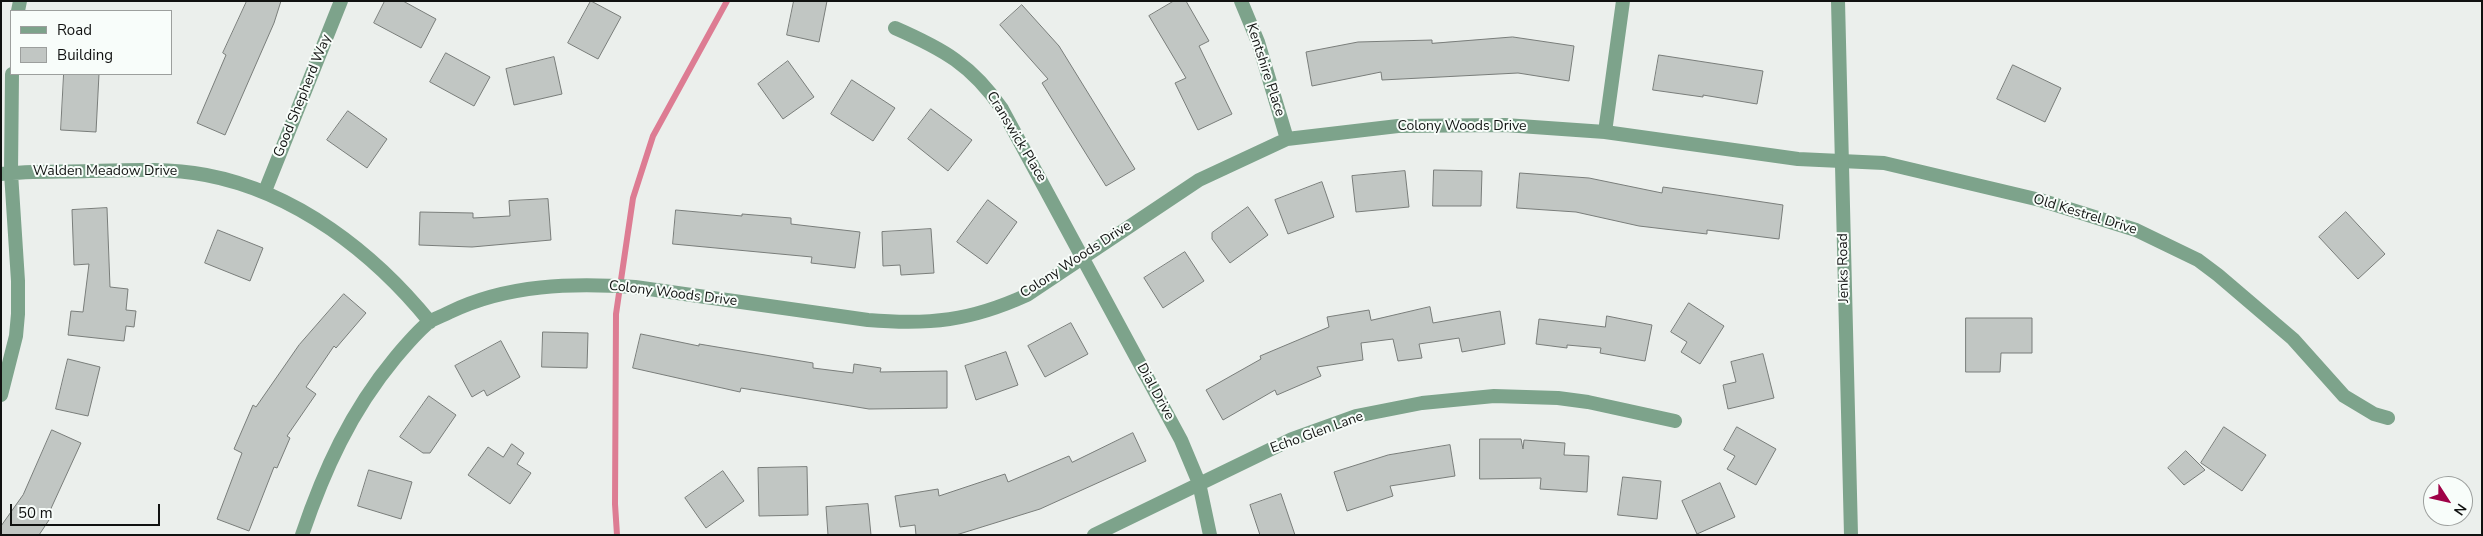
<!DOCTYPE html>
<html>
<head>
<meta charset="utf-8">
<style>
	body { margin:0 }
	#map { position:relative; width:2483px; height:536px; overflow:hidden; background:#ebefec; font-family:"Nunito Sans",sans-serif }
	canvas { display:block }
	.frame { position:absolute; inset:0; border:2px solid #111211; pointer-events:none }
	.legend { position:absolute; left:10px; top:10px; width:162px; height:65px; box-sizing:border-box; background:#f8fdfa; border:1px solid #9c9f9d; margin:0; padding:6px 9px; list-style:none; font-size:15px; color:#111211 }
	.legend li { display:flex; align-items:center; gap:10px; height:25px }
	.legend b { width:25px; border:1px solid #9c9f9d }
	.north { position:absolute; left:2423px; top:476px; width:50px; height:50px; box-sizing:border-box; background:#f8fdfa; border:1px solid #9c9f9d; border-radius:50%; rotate:125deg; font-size:14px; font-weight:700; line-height:20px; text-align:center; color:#111211 }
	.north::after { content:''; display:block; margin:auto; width:18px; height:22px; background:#9f0247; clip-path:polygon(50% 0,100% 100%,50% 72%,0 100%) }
	.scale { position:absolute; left:10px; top:504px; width:150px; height:22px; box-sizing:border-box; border:2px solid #111211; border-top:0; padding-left:6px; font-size:15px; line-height:18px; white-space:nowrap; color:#111211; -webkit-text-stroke:4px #f8fdfa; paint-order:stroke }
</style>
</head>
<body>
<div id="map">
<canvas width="2483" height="536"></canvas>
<div class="frame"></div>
<ul class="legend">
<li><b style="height:6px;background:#7da38b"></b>Road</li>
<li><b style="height:14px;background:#c1c6c3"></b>Building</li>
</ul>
<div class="north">N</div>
<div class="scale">50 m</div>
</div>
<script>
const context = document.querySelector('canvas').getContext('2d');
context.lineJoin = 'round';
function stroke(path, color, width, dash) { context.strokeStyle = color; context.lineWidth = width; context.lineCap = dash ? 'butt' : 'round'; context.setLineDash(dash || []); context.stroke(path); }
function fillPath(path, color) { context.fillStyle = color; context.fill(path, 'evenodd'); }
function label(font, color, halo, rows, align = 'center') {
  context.font = font + ' "Nunito Sans",sans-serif'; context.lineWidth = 4; context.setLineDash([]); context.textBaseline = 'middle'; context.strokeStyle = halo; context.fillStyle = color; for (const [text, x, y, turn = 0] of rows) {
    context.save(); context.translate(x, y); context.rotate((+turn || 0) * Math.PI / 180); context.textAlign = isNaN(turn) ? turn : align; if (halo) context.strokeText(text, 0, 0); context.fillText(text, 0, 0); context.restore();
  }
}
stroke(new Path2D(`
	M 617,535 L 615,504 L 616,314 L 633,198 L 653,136 L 727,1`), '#dd7c93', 6);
const building = new Path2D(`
	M 247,1 L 281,1 L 274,23 L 225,135 L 197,123 L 226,55 L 223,53 Z
	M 385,1 L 403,1 L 436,19 L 421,48 L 374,23 Z
	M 591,1 L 621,17 L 598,59 L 568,43 Z
	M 794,1 L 827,1 L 819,42 L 787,35 Z
	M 1174,1 L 1186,1 L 1209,41 L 1199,46 L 1232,114 L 1198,130 L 1175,83 L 1186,78 L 1149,16 Z
	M 1022,5 L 1059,46 L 1135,169 L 1106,186 L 1042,83 L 1048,79 L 1000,25 Z
	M 1513,37 L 1574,46 L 1569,81 L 1518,73 L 1382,80 L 1381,72 L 1312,86 L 1306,52 L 1358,42 L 1432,40 L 1432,43 Z
	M 446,53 L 490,77 L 474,106 L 430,82 Z
	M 1659,55 L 1763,71 L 1757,104 L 1703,95 L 1703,97 L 1653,90 Z
	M 554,57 L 562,94 L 514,105 L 506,69 Z
	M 788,61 L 814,97 L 783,119 L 758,84 Z
	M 2013,65 L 2061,88 L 2045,122 L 1997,99 Z
	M 64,74 L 99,74 L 96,132 L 61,130 Z
	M 852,80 L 895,108 L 873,141 L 831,114 Z
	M 931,109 L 972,140 L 948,171 L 908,139 Z
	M 348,111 L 387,139 L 367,168 L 327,140 Z
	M 1434,170 L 1482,171 L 1481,206 L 1433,206 Z
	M 1405,171 L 1409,207 L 1356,212 L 1352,176 Z
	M 1520,173 L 1589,178 L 1662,193 L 1663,187 L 1783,205 L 1779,239 L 1707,230 L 1707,234 L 1639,226 L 1576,212 L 1517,208 Z
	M 1322,182 L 1334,217 L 1288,234 L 1275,200 Z
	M 548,199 L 551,240 L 472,247 L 419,245 L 420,212 L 473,213 L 473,218 L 510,216 L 509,201 Z
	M 988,200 L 1017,222 L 987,264 L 957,242 Z
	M 1248,207 L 1268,235 L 1230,263 L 1212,239 L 1212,233 Z
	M 107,208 L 110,287 L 128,289 L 126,310 L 136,311 L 134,327 L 126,326 L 124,341 L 68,335 L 71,311 L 83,312 L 89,264 L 74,265 L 72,210 Z
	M 676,210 L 742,216 L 742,214 L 791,218 L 791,224 L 860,232 L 855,268 L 811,263 L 812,257 L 673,244 Z
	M 2346,212 L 2385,254 L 2358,279 L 2319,237 Z
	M 931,229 L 934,273 L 901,275 L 900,265 L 883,266 L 882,232 Z
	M 218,230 L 263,248 L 250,281 L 205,263 Z
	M 1185,252 L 1204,281 L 1163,308 L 1144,278 Z
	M 344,294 L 366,313 L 336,348 L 334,346 L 306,387 L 316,394 L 287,436 L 290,438 L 277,468 L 274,467 L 249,531 L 217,519 L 242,453 L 234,449 L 253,405 L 256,407 L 299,345 Z
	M 1689,303 L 1724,326 L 1700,364 L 1681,352 L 1687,342 L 1671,332 Z
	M 1430,307 L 1433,323 L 1500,311 L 1505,344 L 1462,352 L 1459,338 L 1419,344 L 1422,358 L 1398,361 L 1393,339 L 1361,343 L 1363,360 L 1317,367 L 1321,376 L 1277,395 L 1275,390 L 1223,420 L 1206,390 L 1261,359 L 1260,356 L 1329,327 L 1327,317 L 1369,310 L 1371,320 Z
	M 1607,316 L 1652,325 L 1645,361 L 1600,353 L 1601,348 L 1567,345 L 1567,348 L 1536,344 L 1539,319 L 1605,327 Z
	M 1966,318 L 2032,318 L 2032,353 L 2001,353 L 2000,372 L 1966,372 Z
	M 1071,323 L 1088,354 L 1045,377 L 1028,346 Z
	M 543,332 L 588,333 L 587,368 L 542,367 Z
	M 641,334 L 699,346 L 699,344 L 813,363 L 813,368 L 853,373 L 854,364 L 881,368 L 880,372 L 947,371 L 947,408 L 869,409 L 741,388 L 740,392 L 633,368 Z
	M 501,341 L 520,377 L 487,396 L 484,390 L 472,397 L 455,366 Z
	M 1006,352 L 1018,385 L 976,400 L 965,366 Z
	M 1763,354 L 1774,398 L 1728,409 L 1723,385 L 1736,382 L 1731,362 Z
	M 68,359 L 100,367 L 88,416 L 56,409 Z
	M 429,396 L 456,415 L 430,453 L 423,453 L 400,437 Z
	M 1737,427 L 1776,449 L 1756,485 L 1727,469 L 1735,456 L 1724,450 Z
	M 2224,427 L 2266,455 L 2242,491 L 2201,463 Z
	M 52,430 L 81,443 L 48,515 L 51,517 L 39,535 L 1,535 L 1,526 L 23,495 Z
	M 1133,433 L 1146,461 L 1040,509 L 956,535 L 916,535 L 915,525 L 900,527 L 895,496 L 938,489 L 939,496 L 1005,474 L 1008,482 L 1069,456 L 1072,462 Z
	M 1480,439 L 1521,439 L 1523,449 L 1524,440 L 1565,443 L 1564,455 L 1589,456 L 1587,492 L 1540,489 L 1541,478 L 1480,479 Z
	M 512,444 L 524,453 L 517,464 L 531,473 L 510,504 L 468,475 L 488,447 L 503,457 Z
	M 1450,445 L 1455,476 L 1390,486 L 1393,496 L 1347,511 L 1334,472 L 1388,455 Z
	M 2186,451 L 2205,470 L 2184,485 L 2168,468 Z
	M 807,467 L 808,515 L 759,516 L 758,468 Z
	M 369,470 L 412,482 L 401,519 L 358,506 Z
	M 723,471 L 744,501 L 706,528 L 685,498 Z
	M 1623,477 L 1661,481 L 1657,519 L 1618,515 Z
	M 1720,483 L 1735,517 L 1697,534 L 1682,501 Z
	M 1281,494 L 1295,535 L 1260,535 L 1250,505 Z
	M 868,504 L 871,535 L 828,535 L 826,507 Z`);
fillPath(building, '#c1c6c3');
stroke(building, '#797d7a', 1);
stroke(new Path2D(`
	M 1241,1 L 1258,42 L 1287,139
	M 18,11 L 20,1
	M 895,28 C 943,49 972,65 1002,109 L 1181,440 L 1199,483 L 1210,535
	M 1605,132 L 1623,1
	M 1,174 C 30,171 60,172 89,171 C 128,170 167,168 206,175 C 296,192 374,253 430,322
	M 265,191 L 341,1
	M 1,395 L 16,336 L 18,314 L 18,281 L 11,173 L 12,74
	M 302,535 C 324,470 351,411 395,358 C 405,346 417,332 429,322 C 435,318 443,316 450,312 C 508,284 572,283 635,287 L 868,320 C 930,325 970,321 1027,295 L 1199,180 L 1287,139 L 1398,126 L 1505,125 L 1605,132 L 1798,159 L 1884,163 L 2040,200 L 2136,230 L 2198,260 L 2218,275 L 2293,339 L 2344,396 L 2374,414 L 2388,418
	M 1094,535 L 1292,439 L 1356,416 L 1422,403 L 1494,396 L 1558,398 L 1588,402 L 1675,421`), '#7da38b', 14);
stroke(new Path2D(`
	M 1838,1 L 1851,535`), '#7da38b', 14);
label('14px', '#111211', '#f8fdfa', [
	["Kentshire Place",1265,70,72],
	["Good Shepherd Way",303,96,-68],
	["Colony Woods Drive",1462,127],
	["Cranswick Place",1016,137,59],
	["Walden Meadow Drive",105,172],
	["Old Kestrel Drive",2085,215,17],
	["Colony Woods Drive",1076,260,-33],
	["Jenks Road",1844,268,-91],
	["Colony Woods Drive",673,294,7],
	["Dial Drive",1155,392,61],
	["Echo Glen Lane",1317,433,-20]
]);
</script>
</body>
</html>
